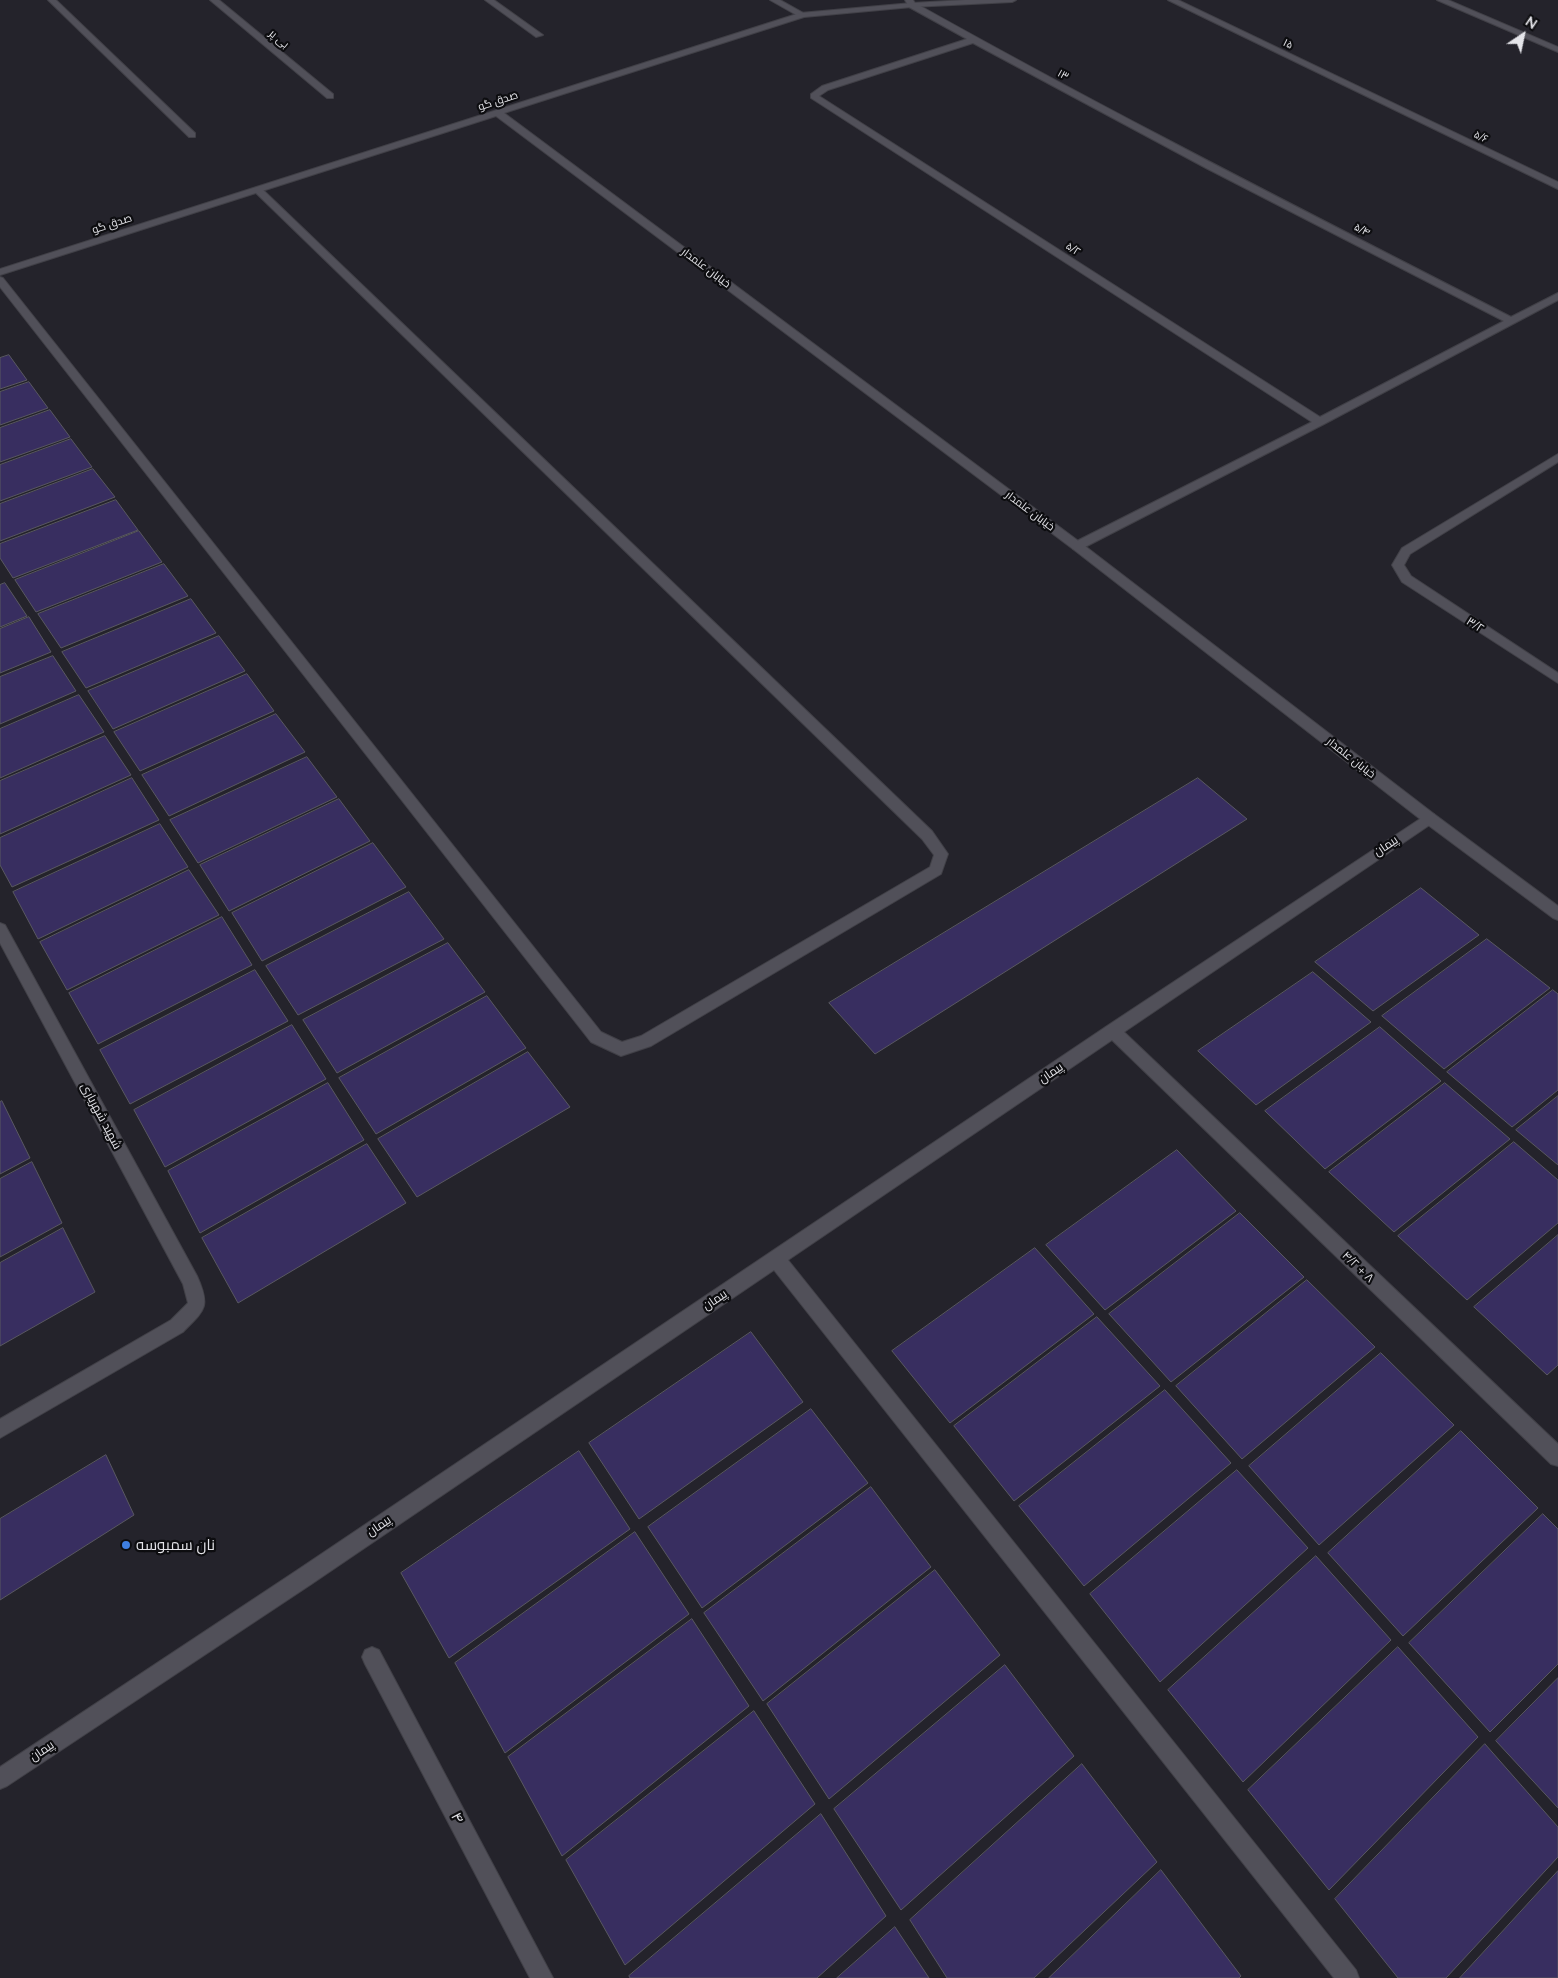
<!DOCTYPE html>
<html>
<head>
<meta charset="utf-8">
<style>
	body { margin:0 }
	#map { position:relative; width:1558px; height:1978px; overflow:hidden; background:#24232b; font-family:Mulish,sans-serif }
	canvas { display:block }
	.north { position:absolute; left:1498px; top:10px; width:50px; height:50px; -webkit-text-stroke:4px #0d0d10; paint-order:stroke; rotate:34deg; font-size:14px; font-weight:700; line-height:20px; text-align:center; color:#e5e5ea }
	.north::after { content:''; display:block; margin:auto; width:18px; height:22px; background:#e5e5ea; clip-path:polygon(50% 0,100% 100%,50% 72%,0 100%) }
</style>
</head>
<body>
<div id="map">
<canvas width="1558" height="1978"></canvas>
<div class="north">N</div>
</div>
<script>
const context = document.querySelector('canvas').getContext('2d');
context.lineJoin = 'round';
function fillPath(path, color) { context.fillStyle = color; context.fill(path, 'evenodd'); }
function stroke(path, color, width, dash) { context.strokeStyle = color; context.lineWidth = width; context.lineCap = dash ? 'butt' : 'round'; context.setLineDash(dash || []); context.stroke(path); }
function label(font, color, halo, rows, align = 'center') {
  context.font = font + ' Mulish,Cairo,sans-serif'; context.lineWidth = 4.5; context.setLineDash([]); context.textBaseline = 'middle'; context.strokeStyle = halo; context.fillStyle = color; for (const [text, x, y, turn = 0] of rows) {
    context.save(); context.translate(x, y); context.rotate((+turn || 0) * Math.PI / 180); context.textAlign = isNaN(turn) ? turn : align; if (halo) context.strokeText(text, 0, 0); context.fillText(text, 0, 0); context.restore();
  }
}
const building = new Path2D(`
	M 9,355 L 27,380 L 0,389 L 0,358 Z
	M 29,382 L 48,408 L 0,425 L 0,392 Z
	M 50,410 L 70,437 L 0,462 L 0,428 Z
	M 71,439 L 92,467 L 0,501 L 0,465 Z
	M 93,469 L 115,497 L 0,541 L 0,504 Z
	M 116,500 L 138,530 L 13,578 L 0,558 L 0,544 Z
	M 139,531 L 162,562 L 36,612 L 15,580 Z
	M 164,564 L 188,596 L 61,648 L 38,614 Z
	M 5,583 L 27,616 L 0,627 L 0,585 Z
	M 191,599 L 216,633 L 86,688 L 62,652 Z
	M 29,617 L 51,652 L 0,673 L 0,629 Z
	M 219,636 L 245,671 L 113,729 L 88,691 Z
	M 53,656 L 76,691 L 0,724 L 0,677 Z
	M 247,674 L 274,711 L 140,771 L 114,732 Z
	M 79,695 L 104,732 L 0,778 L 0,729 Z
	M 276,714 L 305,752 L 169,816 L 142,775 Z
	M 105,736 L 131,775 L 0,834 L 0,781 Z
	M 307,757 L 337,797 L 198,863 L 170,820 Z
	M 132,778 L 159,820 L 12,887 L 0,865 L 0,838 Z
	M 1198,778 L 1247,819 L 875,1054 L 829,1003 Z
	M 339,799 L 370,841 L 229,911 L 200,865 Z
	M 160,824 L 188,867 L 38,939 L 13,892 Z
	M 373,843 L 406,887 L 262,961 L 232,913 Z
	M 189,870 L 219,915 L 67,990 L 40,942 Z
	M 1421,888 L 1479,935 L 1373,1011 L 1315,962 Z
	M 409,892 L 444,939 L 298,1015 L 266,966 Z
	M 222,917 L 252,965 L 98,1044 L 69,993 Z
	M 1487,939 L 1550,988 L 1444,1069 L 1382,1016 Z
	M 448,943 L 485,992 L 337,1073 L 303,1020 Z
	M 255,970 L 288,1021 L 130,1104 L 100,1050 Z
	M 1313,972 L 1371,1022 L 1256,1105 L 1198,1051 Z
	M 1553,990 L 1558,994 L 1558,1090 L 1512,1127 L 1447,1072 Z
	M 487,996 L 526,1048 L 376,1134 L 339,1078 Z
	M 292,1025 L 326,1079 L 165,1167 L 134,1110 Z
	M 1380,1027 L 1441,1081 L 1325,1169 L 1265,1111 Z
	M 528,1052 L 570,1107 L 417,1197 L 378,1139 Z
	M 328,1083 L 364,1140 L 200,1233 L 168,1171 Z
	M 1445,1083 L 1510,1139 L 1394,1232 L 1329,1172 Z
	M 1558,1096 L 1558,1165 L 1516,1130 Z
	M 2,1101 L 30,1158 L 0,1174 L 0,1102 Z
	M 1514,1142 L 1558,1180 L 1558,1223 L 1467,1300 L 1398,1236 Z
	M 367,1144 L 406,1203 L 238,1303 L 202,1238 Z
	M 1177,1150 L 1236,1211 L 1105,1310 L 1046,1245 Z
	M 32,1162 L 62,1223 L 0,1257 L 0,1179 Z
	M 1240,1213 L 1304,1277 L 1171,1382 L 1109,1314 Z
	M 63,1228 L 95,1292 L 0,1346 L 0,1263 Z
	M 1558,1235 L 1558,1365 L 1547,1375 L 1474,1307 Z
	M 1035,1248 L 1094,1314 L 950,1423 L 892,1351 Z
	M 1307,1280 L 1375,1347 L 1242,1459 L 1176,1386 Z
	M 1097,1317 L 1160,1386 L 1014,1501 L 954,1426 Z
	M 751,1332 L 803,1402 L 639,1519 L 589,1443 Z
	M 1381,1353 L 1454,1425 L 1319,1545 L 1249,1466 Z
	M 1165,1390 L 1231,1463 L 1084,1586 L 1019,1506 Z
	M 811,1409 L 868,1483 L 702,1608 L 648,1527 Z
	M 1461,1431 L 1538,1508 L 1403,1636 L 1328,1553 Z
	M 579,1451 L 630,1529 L 449,1658 L 401,1573 Z
	M 106,1455 L 134,1515 L 0,1600 L 0,1519 Z
	M 1237,1470 L 1308,1548 L 1160,1682 L 1090,1594 Z
	M 871,1487 L 931,1567 L 763,1701 L 704,1613 Z
	M 1543,1514 L 1558,1529 L 1558,1664 L 1490,1732 L 1409,1643 Z
	M 635,1532 L 689,1614 L 505,1753 L 455,1663 Z
	M 1316,1556 L 1391,1640 L 1243,1782 L 1168,1690 Z
	M 935,1570 L 1000,1655 L 829,1799 L 767,1704 Z
	M 692,1619 L 749,1706 L 562,1856 L 508,1757 Z
	M 1398,1647 L 1478,1737 L 1329,1890 L 1248,1790 Z
	M 1005,1665 L 1074,1756 L 901,1910 L 834,1809 Z
	M 1558,1678 L 1558,1808 L 1496,1741 Z
	M 754,1711 L 815,1804 L 625,1965 L 566,1860 Z
	M 1485,1744 L 1558,1827 L 1558,1857 L 1446,1978 L 1398,1978 L 1335,1899 Z
	M 1082,1764 L 1157,1862 L 1034,1978 L 947,1978 L 910,1920 Z
	M 821,1814 L 886,1916 L 817,1978 L 630,1978 L 629,1976 Z
	M 1161,1870 L 1241,1976 L 1239,1978 L 1049,1978 Z
	M 1558,1871 L 1558,1978 L 1460,1978 Z
	M 895,1927 L 929,1978 L 837,1978 Z`);
fillPath(building, '#382e60');
stroke(building, '#595861', 1);
const street = new Path2D(`
	M 48,0 L 56,0 L 195,133 L 195,137 L 189,137 Z
	M 210,0 L 219,0 L 333,94 L 333,98 L 327,98 Z
	M 485,0 L 494,0 L 543,35 L 536,37 Z
	M 770,0 L 780,0 L 807,15 L 800,17 Z
	M 905,0 L 913,0 L 915,3 C 1111,113 1311,214 1511,317 L 1558,293 L 1558,300 L 1324,424 L 1081,549 L 1073,549 L 1071,546 L 1073,543 L 1312,422 L 811,98 L 811,94 L 822,86 L 967,39 L 909,7 ZM 973,43 L 1206,168 L 1504,321 L 1320,417 L 819,96 L 828,90 Z
	M 1168,0 L 1178,0 L 1558,182 L 1558,189 Z
	M 1437,0 L 1448,0 L 1558,47 L 1558,52 Z
	M 258,187 L 261,188 L 932,831 L 948,854 L 941,874 L 651,1046 L 621,1056 L 591,1042 L 0,287 L 0,277 L 3,278 L 601,1032 L 622,1042 L 641,1036 L 930,867 L 934,855 L 922,839 L 255,192 L 255,188 Z
	M 1558,454 L 1558,462 L 1410,554 L 1404,565 L 1411,576 L 1558,673 L 1558,683 L 1402,582 L 1392,565 L 1402,548 Z
	M 1429,813 L 1434,814 L 1436,818 L 1434,822 L 1124,1032 L 1558,1444 L 1558,1466 L 1551,1464 L 1112,1040 L 788,1260 L 1356,1970 L 1359,1978 L 1334,1978 L 774,1270 L 310,1585 L 7,1786 L 0,1789 L 0,1767 L 296,1571 L 1107,1026 Z
	M 0,923 L 5,925 L 197,1276 C 211,1307 205,1310 183,1332 L 0,1438 L 0,1419 L 171,1320 L 188,1303 L 183,1284 L 0,943 Z
	M 372,1647 L 379,1650 L 553,1978 L 530,1978 L 365,1664 L 362,1657 L 365,1650 Z`);
const secondary = new Path2D(`
	M 965,0 L 1016,0 L 1012,2 L 912,7 L 804,17 L 504,113 L 1081,543 L 1434,814 L 1558,906 L 1558,920 L 1553,918 L 1424,822 L 1073,549 L 496,116 L 0,275 L 0,269 L 800,13 L 912,3 Z`);
stroke(street, '#414047', 2);
stroke(secondary, '#414047', 2);
fillPath(street, '#515059');
fillPath(secondary, '#515059');
for (const [x, y, r, color] of [
	[126,1545,5,"#3f7fe0"]
]) { const dot = new Path2D(); dot.arc(x, y, r, 0, 2 * Math.PI); context.fillStyle = color; context.fill(dot); stroke(dot, '#0d0d10', 2); }
label('11px', '#e5e5ea', '#0d0d10', [
	["بی پر",279,39,40],
	["۱۵",1288,44,26],
	["۱۳",1063,75,28],
	["صدق گو",498,101,-18],
	["۵/۶",1481,137,26],
	["صدق گو",112,224,-18],
	["۵/۴",1362,230,27],
	["۵/۲",1073,249,33],
	["خیابان علمدار",706,268,37],
	["خیابان علمدار",1030,511,37],
	["خیابان علمدار",1351,758,38]
]);
label('12px', '#e5e5ea', '#0d0d10', [
	["۳/۲",1475,625,33],
	["پیمان",1386,846,-34],
	["پیمان",1051,1073,-34],
	["شهید شهریاری",101,1116,62],
	["۴/۲ + ۸",1358,1267,44],
	["پیمان",715,1300,-34],
	["پیمان",379,1526,-34],
	["پیمان",42,1751,-34]
]);
label('15px', '#e5e5ea', '#0d0d10', [
	["نان سمبوسه",136,1545]
], 'left');
label('15px', '#e5e5ea', '#0d0d10', [
	["۴",457,1818,62]
]);
</script>
</body>
</html>
